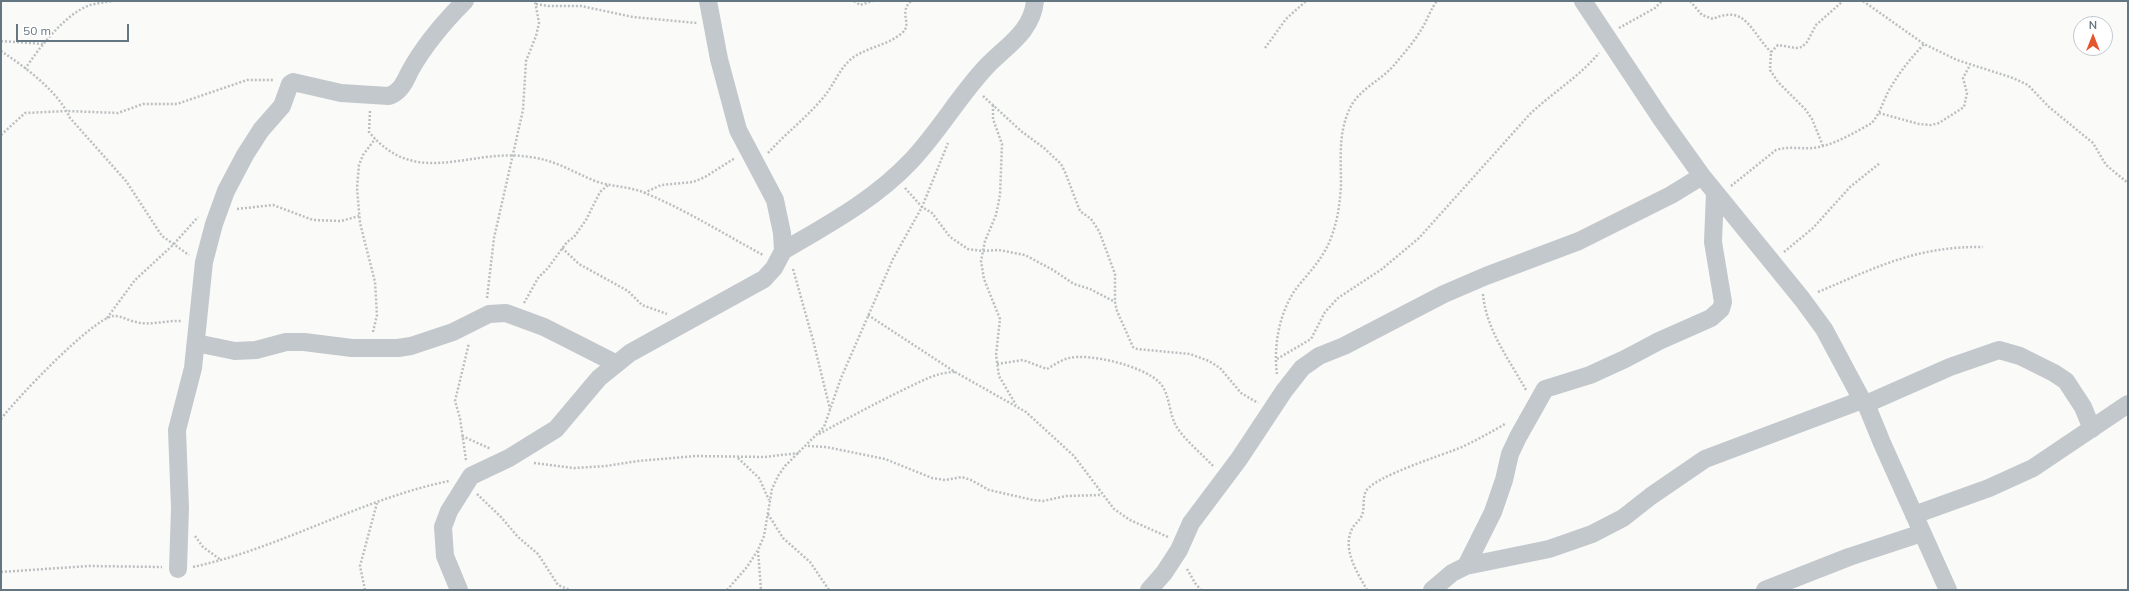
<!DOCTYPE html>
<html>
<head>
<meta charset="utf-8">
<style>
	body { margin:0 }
	#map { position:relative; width:2129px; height:591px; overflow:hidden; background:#fafaf8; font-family:Mulish,sans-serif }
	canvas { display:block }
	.frame { position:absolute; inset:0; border:2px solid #657683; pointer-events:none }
	.north { position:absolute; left:2073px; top:16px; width:40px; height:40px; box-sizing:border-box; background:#fff; border:1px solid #c1c8cd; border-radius:50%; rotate:0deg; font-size:11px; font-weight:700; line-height:16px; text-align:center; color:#657683 }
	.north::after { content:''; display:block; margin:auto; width:14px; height:18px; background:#e4572e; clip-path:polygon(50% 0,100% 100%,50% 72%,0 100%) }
	.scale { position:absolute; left:16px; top:24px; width:113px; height:18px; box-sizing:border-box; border:2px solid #657683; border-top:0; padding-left:5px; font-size:12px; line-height:14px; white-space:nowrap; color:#657683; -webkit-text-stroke:3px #fff; paint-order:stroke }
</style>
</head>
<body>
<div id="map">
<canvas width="2129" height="591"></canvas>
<div class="frame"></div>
<div class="north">N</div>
<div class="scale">50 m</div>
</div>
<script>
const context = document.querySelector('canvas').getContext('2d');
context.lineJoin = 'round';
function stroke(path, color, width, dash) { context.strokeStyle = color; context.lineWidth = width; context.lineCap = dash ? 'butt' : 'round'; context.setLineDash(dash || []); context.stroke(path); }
stroke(new Path2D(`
	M 854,1 L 860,5 L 873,1
	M 1690,1 L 1702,15 L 1713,19 C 1746,4 1750,31 1771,52
	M 1863,1 L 1924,44 L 1957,60 L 2013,78 L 2028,85 L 2049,107 L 2093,143 L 2106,165 L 2128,183
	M 536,4 L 548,6 L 581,6 L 633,17 L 697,23
	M 1619,28 L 1655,8 L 1662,1
	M 1,41 L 44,44
	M 1265,48 L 1286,19 L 1306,1
	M 1,51 C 25,67 58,91 70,118 L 126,181 L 162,236 L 189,255
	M 25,69 C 39,48 65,14 90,5 C 98,3 106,2 114,1
	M 983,96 L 1021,131 L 1044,148 L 1061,164 L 1065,172 L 1080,211 L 1091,219 L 1099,231 L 1115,274 L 1115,302 L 1117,311 L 1133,347 L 1137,349 L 1190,354 L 1209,361 L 1220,368 L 1241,393 L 1258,403
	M 993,105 L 993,119 L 1002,144 L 1000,195 L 996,215 L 985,241 L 981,261 L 984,279 L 1000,319 L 996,355 L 999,376 L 1016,405
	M 370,111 L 369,132 C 417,190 470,147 530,157 C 555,160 573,172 595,181 C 611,187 629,186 645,193 C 686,210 724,234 763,255
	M 1879,113 L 1919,124 L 1931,125 L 1939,123 L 1964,107 L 1967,93 L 1963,78 L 1970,65
	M 1,135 L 25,113 L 67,111 L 118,113 L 143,104 L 177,104 L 247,80 L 274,80
	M 1823,146 L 1812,119 L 1805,109 L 1778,82 L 1770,70 L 1771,52 L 1778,45 L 1796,48 L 1802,47 L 1807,42 L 1816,25 L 1843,1
	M 768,153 C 785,134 805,119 822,99 C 833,87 838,71 850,60 C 863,48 887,46 902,33 C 913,24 898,13 911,1
	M 1731,186 L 1776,150 C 1788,146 1800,149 1813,148 C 1833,146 1855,132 1872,123 C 1880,113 1883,102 1888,92 C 1898,74 1910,59 1924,44
	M 905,188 L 922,207 L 932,213 L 950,237 L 968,249 L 982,251 L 999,250 L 1025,255 L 1053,270 L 1074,284 L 1090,289 L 1115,302
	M 644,193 L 661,185 L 693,182 L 705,177 L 735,158
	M 237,209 L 273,205 L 313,220 L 341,221 L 359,216
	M 562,248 L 579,264 L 628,291 L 642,305 L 667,314
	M 1784,252 L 1813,228 L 1850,187 L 1880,163
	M 793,269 L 813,340 L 830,409
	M 1818,292 C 1877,267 1917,246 1983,247
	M 1483,294 C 1486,330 1509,359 1526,390
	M 487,298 L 494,238 L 523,110 L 526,61 L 536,36 L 539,23 L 535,1
	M 524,303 L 538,278 L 548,268 L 567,242 L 574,237 L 586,220 L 600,192 L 608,185
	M 868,315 L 955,372 L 1026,412 L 1074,456 L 1114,509 L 1130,520 L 1168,537
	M 107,318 L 135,280 L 173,245 L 198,217
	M 373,332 L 377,315 L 375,282 L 360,223 L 357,188 L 359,165 L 363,155 L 375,139
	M 1277,359 L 1311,339 L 1325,312 L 1338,298 L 1382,269 L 1419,238 L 1530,114 C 1552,93 1579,77 1599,53
	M 997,364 L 1023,360 L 1047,369 C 1054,365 1061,360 1069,358 C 1090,353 1143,366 1159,382 C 1171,394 1168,415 1178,429 C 1188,443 1203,455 1214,467
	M 1277,374 C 1273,345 1280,308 1299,285 C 1312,269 1325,256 1332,235 C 1338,219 1340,202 1341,185 C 1341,158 1338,133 1350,108 C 1359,89 1382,80 1395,64 C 1404,53 1414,42 1421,30 C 1427,21 1430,10 1437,1
	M 1,419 C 16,399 91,320 113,316 C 120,315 129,321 136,322 C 150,326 167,320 182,321
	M 819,434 C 848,418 878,402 909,387 C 924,380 938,372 955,372
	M 462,436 L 491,449
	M 808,446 L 826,447 L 885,459 L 932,478 L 945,480 L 962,477 L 971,480 L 989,490 L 1033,500 L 1043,501 L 1066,496 L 1102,495
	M 738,458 L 759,478 L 769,500
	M 466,460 L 460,418 L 455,401 L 469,343
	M 534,463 L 574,468 L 606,466 L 638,461 L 696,456 L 764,457 L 799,453
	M 477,494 L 501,517 L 518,537 L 538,554 L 558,585 L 570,590
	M 768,514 L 783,538 L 810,562 L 829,590
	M 195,536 L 203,547 L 221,560
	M 758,551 L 761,590
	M 193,567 C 281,548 361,499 449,481
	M 1187,569 L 1195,583 L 1201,590
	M 1,572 L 89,566 L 162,567
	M 365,590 L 360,566 L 377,503
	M 727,590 L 747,567 L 758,550 L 764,536 L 772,489 L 778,476 L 785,466 L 824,427 L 841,378 L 893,259 L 922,207 L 948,143
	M 1367,590 C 1357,572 1341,548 1353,527 C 1356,523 1360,520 1362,515 C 1365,508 1362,499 1366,491 C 1375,476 1443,455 1462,447 C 1477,440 1491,432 1505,424`), '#bbbfc2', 2.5, [2, 2]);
stroke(new Path2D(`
	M 1583,1 L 1662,120 L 1702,176 L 1802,299 L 1824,329 L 1862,400 L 1866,404 L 1882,443 L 1948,590
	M 783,251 C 827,225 874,200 910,162 C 938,133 958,97 986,67 C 1006,46 1032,32 1035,1
	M 196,343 L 235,351 L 256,350 L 286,342 L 304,342 L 352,348 L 398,348 L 411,346 L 453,332 L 489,314 L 506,313 L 544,327 L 615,363
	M 1866,404 L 1950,367 L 1999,350 L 2020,356 L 2054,373 L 2066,381 L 2083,407 L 2092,429
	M 1914,515 L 1989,488 L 2033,468 L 2128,404
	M 1466,566 L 1493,512 L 1504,480 L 1510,454 L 1518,437 L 1545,389 L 1590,375 L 1625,359 L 1659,341 L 1711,318 L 1721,309 L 1723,302 L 1713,242 L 1715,193
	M 178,569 L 180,508 L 177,430 L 193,368 L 204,262 L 214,224 L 226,191 L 245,155 L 261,130 L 282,106 L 290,84 L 293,82 L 341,93 L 389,96 C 401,92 405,81 410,71 C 425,44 443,23 465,1
	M 459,590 L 445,556 L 443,527 L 449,511 L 471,476 L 509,458 L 556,429 L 599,378 L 630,353 L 764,279 L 774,268 L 783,251 L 782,233 L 775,200 L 738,130 L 719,59 L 708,1
	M 1149,590 L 1164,573 L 1179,550 L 1191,523 L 1239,459 L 1284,391 L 1302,368 L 1319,356 L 1344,346 L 1444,294 L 1486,276 L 1579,241 L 1671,195 L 1702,176
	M 1432,590 L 1452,573 L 1466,566 L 1549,549 L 1592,534 L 1623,518 L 1651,496 L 1705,459 L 1862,400
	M 1765,590 L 1849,557 L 1922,533`), '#c3c8cc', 18);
</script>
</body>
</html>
